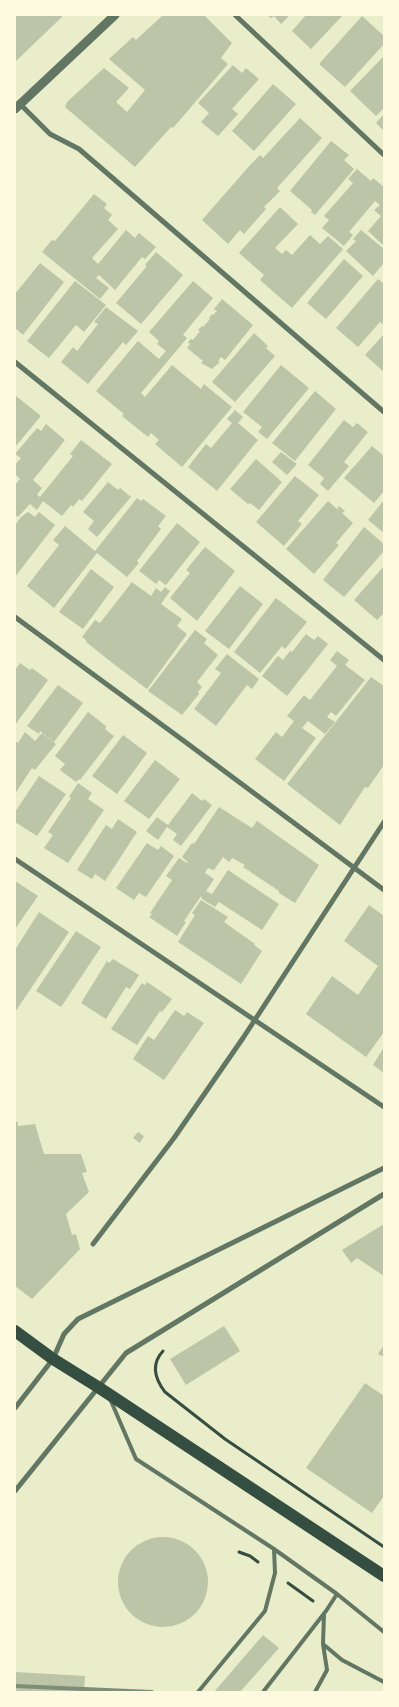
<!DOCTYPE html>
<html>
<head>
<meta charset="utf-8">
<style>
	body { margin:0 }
	#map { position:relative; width:399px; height:1707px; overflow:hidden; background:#e9edc9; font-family:"Noto Serif",serif }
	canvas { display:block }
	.frame { position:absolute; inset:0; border:16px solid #fefae0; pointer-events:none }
</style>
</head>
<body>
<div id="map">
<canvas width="399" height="1707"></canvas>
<div class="frame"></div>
</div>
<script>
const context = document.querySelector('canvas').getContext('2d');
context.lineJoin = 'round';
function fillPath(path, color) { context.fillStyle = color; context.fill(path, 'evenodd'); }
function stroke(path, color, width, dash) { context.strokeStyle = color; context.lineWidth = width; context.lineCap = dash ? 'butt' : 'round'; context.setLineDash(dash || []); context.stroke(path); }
fillPath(new Path2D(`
	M 15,15 L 62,15 L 63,16 L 15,62 Z
	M 163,15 L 204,15 L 232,43 L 221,58 L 228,64 L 173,128 L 171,127 L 135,167 L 65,107 L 67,102 L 104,68 L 129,88 L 116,102 L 127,112 L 145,90 L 109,59 L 133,37 L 136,40 Z
	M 267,15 L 290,15 L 281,24 L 274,16 L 271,18 Z
	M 306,15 L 343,15 L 311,49 L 292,31 Z
	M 362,16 L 384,36 L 384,44 L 345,87 L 319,64 Z
	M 384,56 L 384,108 L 376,116 L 350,91 Z
	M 233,65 L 242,73 L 246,68 L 259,79 L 232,109 L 238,114 L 218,136 L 201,122 L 209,113 L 198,103 Z
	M 273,84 L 296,104 L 254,151 L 232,131 Z
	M 384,114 L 384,131 L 376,123 Z
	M 300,118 L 322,138 L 277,188 L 280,191 L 264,207 L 266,209 L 244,234 L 240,230 L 228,244 L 202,220 L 251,164 L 260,155 L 263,158 Z
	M 331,141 L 349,155 L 344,160 L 354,169 L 315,215 L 311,212 L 312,210 L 290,191 Z
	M 357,169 L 371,181 L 373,178 L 384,187 L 384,246 L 368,231 L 381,216 L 374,210 L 380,205 L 375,201 L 349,232 L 353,235 L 344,246 L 322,228 L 329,220 L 324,216 L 353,183 L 348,179 Z
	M 94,194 L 107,204 L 104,208 L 112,215 L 108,220 L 118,229 L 92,258 L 98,264 L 126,230 L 135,238 L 139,233 L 156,247 L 145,259 L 142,257 L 115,290 L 99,275 L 96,278 L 109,288 L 100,299 L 42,252 L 52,240 L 55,241 Z
	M 280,207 L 298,224 L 275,248 L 282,254 L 286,250 L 292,255 L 310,235 L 320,244 L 328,236 L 343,249 L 292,308 L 260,280 L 264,275 L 239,253 Z
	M 361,230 L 384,249 L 384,263 L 373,276 L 346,251 L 356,241 L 353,239 Z
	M 156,252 L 183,275 L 141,324 L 116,303 L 147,266 L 145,265 Z
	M 344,259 L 363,276 L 326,319 L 307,303 Z
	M 40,263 L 64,282 L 23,335 L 15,328 L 15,294 Z
	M 378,279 L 384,284 L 384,325 L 380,322 L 358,347 L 336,328 Z
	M 75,281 L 106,305 L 84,332 L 76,325 L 49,358 L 27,341 Z
	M 193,281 L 213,298 L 183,335 L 187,338 L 141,393 L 145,397 L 172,365 L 201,389 L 204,384 L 232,407 L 182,467 L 155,444 L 159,440 L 151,433 L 148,437 L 122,416 L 124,414 L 96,391 L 138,341 L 159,359 L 166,351 L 157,344 L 159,341 L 149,332 Z
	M 222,299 L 253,325 L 225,360 L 221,357 L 218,361 L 220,362 L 212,369 L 201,363 L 203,361 L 187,348 L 190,344 L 188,342 L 191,339 L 193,340 L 200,331 L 198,330 L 202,326 L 203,327 L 210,319 L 209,318 L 212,314 L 213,315 L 217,311 L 214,309 Z
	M 106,307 L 138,331 L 126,345 L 123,342 L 88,384 L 61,362 L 73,347 L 77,351 L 98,324 L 94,322 Z
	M 254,333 L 268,346 L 266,348 L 275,356 L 235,402 L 212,382 Z
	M 384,334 L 384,372 L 365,355 Z
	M 281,365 L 309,388 L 267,439 L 258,432 L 262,427 L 243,412 Z
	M 315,391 L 336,409 L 295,461 L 272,443 Z
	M 16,396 L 41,416 L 15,447 L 15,398 Z
	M 235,410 L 243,417 L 238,423 L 258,440 L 217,491 L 188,467 L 206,444 L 211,448 L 232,423 L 227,419 Z
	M 344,420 L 353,427 L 357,423 L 368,432 L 344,462 L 349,466 L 328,491 L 320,484 L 324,478 L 308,465 Z
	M 46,424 L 65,440 L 33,480 L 42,488 L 37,495 L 40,497 L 73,456 L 70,454 L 81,440 L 112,464 L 82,501 L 79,499 L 73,507 L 71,505 L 62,516 L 43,501 L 37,510 L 30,504 L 18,517 L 15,515 L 15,485 L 20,479 L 15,474 L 15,465 L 21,458 L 15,454 L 37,428 L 41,431 Z
	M 372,446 L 384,456 L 384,491 L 374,503 L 344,478 Z
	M 281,452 L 297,464 L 287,475 L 272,462 Z
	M 256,459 L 282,482 L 259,510 L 250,503 L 248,504 L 230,489 Z
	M 295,476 L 319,495 L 298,521 L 302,524 L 284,546 L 256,522 Z
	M 108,482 L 118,490 L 120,488 L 131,497 L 97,537 L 88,529 L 94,521 L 83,512 Z
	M 137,498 L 141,501 L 143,499 L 166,516 L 158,526 L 161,529 L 137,561 L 139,563 L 127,577 L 97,553 L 54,608 L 27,586 L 59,545 L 53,540 L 65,526 L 95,551 Z
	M 384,500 L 384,533 L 368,520 Z
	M 328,501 L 337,509 L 339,506 L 345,511 L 342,513 L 353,523 L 336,543 L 339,545 L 314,574 L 286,549 Z
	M 28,512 L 35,517 L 39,512 L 55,525 L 15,577 L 15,525 L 21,517 Z
	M 177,523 L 200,542 L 166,585 L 159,580 L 156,584 L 139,571 Z
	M 364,527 L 384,544 L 384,551 L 344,597 L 323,580 Z
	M 205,547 L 235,571 L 197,621 L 170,598 L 190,573 L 186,570 Z
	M 384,566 L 384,613 L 377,620 L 354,600 Z
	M 91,569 L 114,587 L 83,629 L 59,612 Z
	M 132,582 L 151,596 L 156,588 L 161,592 L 165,587 L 170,591 L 161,604 L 182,619 L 177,626 L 187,634 L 147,689 L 115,665 L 86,642 L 87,641 L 82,637 L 95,620 L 100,623 Z
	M 240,586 L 263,604 L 229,649 L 205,631 Z
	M 276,598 L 307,622 L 285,649 L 282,646 L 260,673 L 234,652 Z
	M 195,630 L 207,639 L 204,643 L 218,655 L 197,682 L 202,687 L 198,692 L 199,694 L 182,715 L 148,691 Z
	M 306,634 L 314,640 L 318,636 L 328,644 L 287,696 L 262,676 L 278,656 L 283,660 L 290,651 L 292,652 Z
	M 337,651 L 349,660 L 345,665 L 365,680 L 336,716 L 331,712 L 327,717 L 335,722 L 325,734 L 308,721 L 302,728 L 316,738 L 284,781 L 255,759 L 276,732 L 282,737 L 294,721 L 287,716 L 304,695 L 310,700 L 337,666 L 330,660 Z
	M 227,654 L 259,679 L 252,689 L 247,685 L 216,726 L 194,709 L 221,673 L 215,669 Z
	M 20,663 L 30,670 L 32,668 L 48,680 L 15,725 L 15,670 Z
	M 371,677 L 384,686 L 384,765 L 368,788 L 365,787 L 340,825 L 287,784 Z
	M 58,685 L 83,703 L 54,742 L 40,731 L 39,734 L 27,726 Z
	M 88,712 L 106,726 L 105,729 L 114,736 L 80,780 L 79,779 L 76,782 L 60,770 L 65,764 L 55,756 Z
	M 25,732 L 35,741 L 42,733 L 56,744 L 35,770 L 32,768 L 15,794 L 15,741 L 18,743 Z
	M 123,735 L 147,753 L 117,794 L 92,776 Z
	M 155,760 L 180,779 L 149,819 L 124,801 Z
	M 39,776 L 66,794 L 37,836 L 15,822 L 15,812 Z
	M 78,783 L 92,793 L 88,799 L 104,810 L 68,863 L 44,848 L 53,835 L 48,832 L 71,798 L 69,797 Z
	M 192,793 L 202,801 L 204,799 L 212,805 L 181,846 L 173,840 L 177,834 L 167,827 L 158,840 L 146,831 L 157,817 L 168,825 Z
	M 219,807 L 252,828 L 257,821 L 319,865 L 295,903 L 279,893 L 279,891 L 243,867 L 245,865 L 232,858 L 229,862 L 223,857 L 214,870 L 208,868 L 205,873 L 214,879 L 206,891 L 212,894 L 228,870 L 279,904 L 262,930 L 219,902 L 215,907 L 202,899 L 201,896 L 184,921 L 186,922 L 177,936 L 149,917 L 152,914 L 150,913 L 172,880 L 166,876 L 179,858 L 187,863 L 188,862 L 182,857 L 192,843 L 194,844 Z
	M 118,819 L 137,832 L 105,881 L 95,874 L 92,879 L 77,870 L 106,825 L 112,829 Z
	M 147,843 L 158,850 L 161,846 L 174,856 L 146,897 L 139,893 L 134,900 L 116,888 Z
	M 15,881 L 38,896 L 15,929 Z
	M 201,900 L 228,917 L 224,922 L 255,944 L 254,945 L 262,951 L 241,984 L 178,942 L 195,915 L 192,913 Z
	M 369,905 L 384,916 L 384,1032 L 366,1057 L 306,1014 L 332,976 L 358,995 L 378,966 L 344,941 Z
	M 39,912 L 69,932 L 15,1012 L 15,950 Z
	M 76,931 L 101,947 L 61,1007 L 36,991 Z
	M 113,959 L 139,975 L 130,989 L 126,987 L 106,1019 L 81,1003 L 107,961 L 109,963 Z
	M 147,982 L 172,999 L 162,1012 L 160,1011 L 137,1045 L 111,1029 L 142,983 L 145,985 Z
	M 175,1010 L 184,1016 L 187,1012 L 204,1023 L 164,1080 L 133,1059 L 148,1036 L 154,1040 Z
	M 384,1047 L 384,1073 L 373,1065 Z
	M 15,1122 L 18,1122 L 18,1126 L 35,1124 L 44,1154 L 81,1154 L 87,1172 L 82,1173 L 89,1192 L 66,1214 L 72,1235 L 76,1234 L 80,1249 L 32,1299 L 15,1286 Z
	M 138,1132 L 144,1136 L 140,1143 L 133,1138 Z
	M 384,1224 L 384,1276 L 357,1258 L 351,1263 L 342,1250 Z
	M 224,1326 L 240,1351 L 186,1385 L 170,1359 Z
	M 384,1345 L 384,1357 L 378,1354 Z
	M 365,1383 L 384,1396 L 384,1496 L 372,1513 L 306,1468 Z
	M118 1582a45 45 0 1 1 90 0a45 45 0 1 1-90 0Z
	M 263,1635 L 279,1648 L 240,1692 L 214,1692 Z
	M 15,1672 L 85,1676 L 84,1692 L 15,1692 Z`), '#bcc5a7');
stroke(new Path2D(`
	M 163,1351 C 151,1364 155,1379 165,1392 L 225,1439 L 384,1547
	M 239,1552 L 250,1556 L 258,1562
	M 288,1583 L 313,1601`), '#344e41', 3);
stroke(new Path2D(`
	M 111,1401 L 136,1459 L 274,1549 L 337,1594 L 384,1632
	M 323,1644 L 342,1660 L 384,1682
	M 198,1692 L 265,1611 L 275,1573 L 274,1549
	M 263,1692 L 326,1611 L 337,1594
	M 315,1692 L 327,1670 L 323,1644 L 324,1614`), '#617663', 4);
stroke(new Path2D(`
	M 235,15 L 384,155
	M 20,104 L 50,134 L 79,149 L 384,412
	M 15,362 L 384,660
	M 15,617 L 184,741 L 384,890
	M 15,859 L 384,1107
	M 93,1244 L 174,1138 L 243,1038 L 384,822
	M 15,1408 L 53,1359 L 64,1334 L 78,1319 L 384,1168
	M 15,1491 L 126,1353 L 384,1194`), '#617663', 5);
stroke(new Path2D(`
	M 15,109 L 115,15`), '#617663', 9);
stroke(new Path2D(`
	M 15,1331 L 53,1359 L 98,1387 L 384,1576`), '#344e41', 12);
stroke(new Path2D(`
	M 15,1686 L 152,1692`), '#7c8e77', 4);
</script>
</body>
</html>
